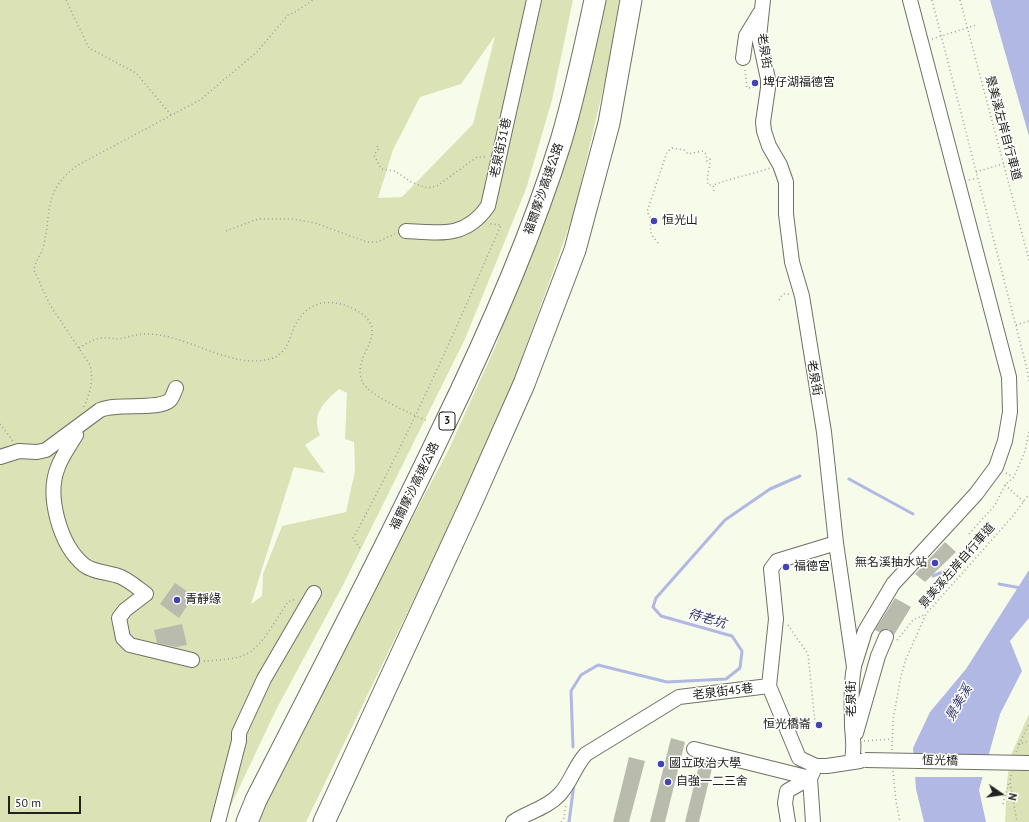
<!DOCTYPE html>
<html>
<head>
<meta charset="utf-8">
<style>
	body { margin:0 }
	#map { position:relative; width:1029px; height:822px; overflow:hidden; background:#f7fbea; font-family:"PT Sans",sans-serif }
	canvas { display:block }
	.north { position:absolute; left:981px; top:774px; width:40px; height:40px; -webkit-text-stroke:3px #fff; paint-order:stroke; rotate:103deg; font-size:11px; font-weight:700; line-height:16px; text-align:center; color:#20221c }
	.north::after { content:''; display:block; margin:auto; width:14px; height:18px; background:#20221c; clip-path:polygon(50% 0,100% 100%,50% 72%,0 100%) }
	.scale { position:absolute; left:8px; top:796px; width:73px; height:18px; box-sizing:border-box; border:2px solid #20221c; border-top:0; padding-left:5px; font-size:12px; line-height:14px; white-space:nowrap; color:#20221c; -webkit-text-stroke:3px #fff; paint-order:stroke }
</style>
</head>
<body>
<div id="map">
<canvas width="1029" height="822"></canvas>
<div class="north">N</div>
<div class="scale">50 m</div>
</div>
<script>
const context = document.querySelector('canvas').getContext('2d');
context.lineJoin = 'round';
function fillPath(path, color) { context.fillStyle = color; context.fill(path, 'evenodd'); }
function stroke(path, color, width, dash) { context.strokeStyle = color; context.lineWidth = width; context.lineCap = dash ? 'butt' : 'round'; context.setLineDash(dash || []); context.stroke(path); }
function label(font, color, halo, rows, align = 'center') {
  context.font = font + ' "PT Sans","Noto Sans TC",sans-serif'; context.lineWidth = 3; context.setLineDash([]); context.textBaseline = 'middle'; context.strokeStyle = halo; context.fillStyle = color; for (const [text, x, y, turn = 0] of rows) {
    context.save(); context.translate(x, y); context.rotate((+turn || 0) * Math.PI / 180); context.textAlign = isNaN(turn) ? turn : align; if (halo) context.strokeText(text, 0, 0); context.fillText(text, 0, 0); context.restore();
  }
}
fillPath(new Path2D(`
	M 0,0 L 573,0 L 552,100 L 526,189 L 465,339 L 343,585 L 276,710 L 223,822 L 0,822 ZM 495,36 L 473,124 L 402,197 L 378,198 L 393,150 L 420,97 L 461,84 ZM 339,389 L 347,393 L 345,439 L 354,442 L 355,471 L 346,512 L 282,526 L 263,574 L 262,596 L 251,604 L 294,467 L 325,473 L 305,445 L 320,435 C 311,414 324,402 339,389 Z
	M 603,0 L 619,0 L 608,68 L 574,213 L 509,394 L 477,469 L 306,822 L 258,822 L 272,791 L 367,603 L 448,451 L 497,343 Z
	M 1029,714 L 1029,822 L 1005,822 L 1007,781 L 1011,755 Z`), '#dbe3b6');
fillPath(new Path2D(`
	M 990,0 L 1029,0 L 1029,136 Z
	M 1029,570 L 1029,618 L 1010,641 L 1022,671 L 1000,714 L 979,790 L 986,822 L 924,822 L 916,789 L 913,748 L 930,712 L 966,669 Z`), '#b0b8e3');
fillPath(new Path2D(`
	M 990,758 L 985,777 L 913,777 L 912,759 Z`), '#f7fbea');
stroke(new Path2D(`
	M 849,479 L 913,514
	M 933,576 L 950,569 L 953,572
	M 999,584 L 1021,588
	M 573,747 L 571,691 L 581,675 L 598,665 L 667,682 L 726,679 L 740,668 L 742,651 L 732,636 L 661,616 L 653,607 L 656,598 L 725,520 L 770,489 L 800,476
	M 569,822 L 574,784`), '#b0b8e3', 3);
fillPath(new Path2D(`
	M 945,542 L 956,552 L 925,582 L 915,574 Z
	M 175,583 L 194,596 L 179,618 L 160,604 Z
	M 895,598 L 911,607 L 894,635 L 889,629 L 885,629 L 879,632 L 875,630 Z
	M 182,624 L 187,645 L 176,647 L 157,643 L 154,630 Z
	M 671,738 L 685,742 L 665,822 L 650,822 Z
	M 629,757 L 645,761 L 629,822 L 613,822 Z
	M 700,761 L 713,764 L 699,822 L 685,822 Z`), '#b9bcac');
const minor = new Path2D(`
	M 763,0 L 759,37 L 768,79 L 768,88 L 763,122 L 764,131 L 769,146 L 780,165 L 786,182 L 786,214 L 792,262 L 802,296 L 824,432 L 836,543 L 854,667 C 850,687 852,707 852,727 C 853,738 855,751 851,762
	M 743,58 L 746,36 L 760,13
	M 406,231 C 441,233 466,238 488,206 L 534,0
	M 73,431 L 76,435 C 70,445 62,456 58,467 C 46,496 60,545 84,565 C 94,573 110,572 121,577 C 130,581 139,589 146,594 L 125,610 L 119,618 L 123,638 L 130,645 L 192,660
	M 0,457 L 19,451 L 37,452 L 46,450 L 100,410 C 119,402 158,411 170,400 C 173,397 174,392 176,388
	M 836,543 L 777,561 L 771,569 L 776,619 L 769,686 L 799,758 L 816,766 L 827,766 L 860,761
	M 855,663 L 865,631 L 893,584 L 976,494 L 996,467 L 1005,441 L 1010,412 L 1009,377 L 910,0
	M 856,733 L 878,656 L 886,637
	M 694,749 L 810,778
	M 813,772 L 810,778 L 813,822
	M 218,822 L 239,741 L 239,733 L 264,679 L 314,593
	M 513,822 C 528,812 547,808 559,795 C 571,783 574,767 586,754 L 679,697 L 769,686
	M 788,822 L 785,803 L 787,791 L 810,778`);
const highway = new Path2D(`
	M 247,822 L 256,800 C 318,678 382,556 441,432 C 487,338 530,241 561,141 C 575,94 585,47 595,0
	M 324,822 L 473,499 L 524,384 L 575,250 L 609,123 L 631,0`);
stroke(minor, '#6f7163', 16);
stroke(highway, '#6f7163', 23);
stroke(new Path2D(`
	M 66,0 L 89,48 L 136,73 L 171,115
	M 932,0 L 1027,369 L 1029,381
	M 960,0 L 1029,260
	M 932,39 L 976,25
	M 745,70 L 747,88 L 756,87
	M 377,146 L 379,148 L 374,155 L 381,169 L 395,171 L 411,182 L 427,188 L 437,186 L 477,157 L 487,157
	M 976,172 L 1012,161
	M 969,180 L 977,178
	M 714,191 L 713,185 C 732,178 750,175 770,168
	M 226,231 L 258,219 L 292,219 L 315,223 L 367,242 L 377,242 L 395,234
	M 658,243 L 651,234 L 650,216 L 647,212 L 667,152 L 672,148 L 684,150 L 688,154 L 703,151 L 706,154 L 707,161 L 710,159 C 710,168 706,177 708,185 L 713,185
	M 779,300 L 783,294 L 789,294
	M 1016,325 L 1029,321
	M 79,348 C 86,344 93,339 101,338 C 107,337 113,339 119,339 C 128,337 137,334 146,334 C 184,334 219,362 257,361 C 266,360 276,359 282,352 C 290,344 291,331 297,322 C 310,300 332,298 354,309 C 397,332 348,355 363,383 C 370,396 412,414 427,421
	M 84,407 C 90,392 94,380 90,365 L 50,305 L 34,270 C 35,261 42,254 44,244 C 52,208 43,191 78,165 L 200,100 L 257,52 L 288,15 L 295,12 L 313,0
	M 0,424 L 13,441
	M 1006,473 L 1013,477
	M 1005,485 L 1024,502
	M 969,534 L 995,505 L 1005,485 L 1014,477 L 1025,451 L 1029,431
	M 360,548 L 353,538 C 409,436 455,331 501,225 L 491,224 L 491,221
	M 788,625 L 808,654 L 815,723
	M 897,640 L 913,620 L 926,614
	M 204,661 C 218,660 238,660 250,652 C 264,643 278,616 288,602 L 292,600 L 296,600
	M 864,741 L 892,739
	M 1018,744 L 1029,741
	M 892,750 L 893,720 L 901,676 L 906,659 L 926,614 L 1013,516 L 1029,494
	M 1016,752 L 1029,723
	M 893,771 L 896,801 L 900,822
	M 1011,775 L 1010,781 L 1017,822
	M 1003,804 L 1009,782
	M 561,822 L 564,818 L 566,804`), '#9c9f92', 1.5, [1, 3]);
stroke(minor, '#fff', 14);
stroke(highway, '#fff', 21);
const minorBridge = new Path2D(`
	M 865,760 L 1029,763`);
stroke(minorBridge, '#6f7163', 16, []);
stroke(minorBridge, '#fff', 14);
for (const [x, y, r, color] of [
	[755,83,4,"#4343b8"],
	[654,221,4,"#4343b8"],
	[935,563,4,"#4343b8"],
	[786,567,4,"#4343b8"],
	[177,600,4,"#4343b8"],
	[819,725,4,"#4343b8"],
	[661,764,4,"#4343b8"],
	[668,782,4,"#4343b8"]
]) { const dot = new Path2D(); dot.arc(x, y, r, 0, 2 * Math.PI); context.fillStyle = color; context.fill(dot); stroke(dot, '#fff', 1.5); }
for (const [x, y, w] of [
	[447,421,16]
]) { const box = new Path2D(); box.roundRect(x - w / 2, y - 9, w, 18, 3); context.fillStyle = '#fff'; context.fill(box); stroke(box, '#20221c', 1); }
label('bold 11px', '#20221c', null, [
	["3",447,421]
]);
label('12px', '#20221c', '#fff', [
	["老泉街",764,51,81],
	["景美溪左岸自行車道",1003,128,75],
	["老泉街31巷",501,148,-78],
	["福爾摩沙高速公路",544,189,-71],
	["老泉街",814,378,80],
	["福爾摩沙高速公路",415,486,-64],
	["景美溪左岸自行車道",957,566,-49],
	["老泉街45巷",723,692,-7],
	["老泉街",852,699,-90],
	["恆光橋",940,761,1]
]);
label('12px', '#20221c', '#fff', [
	["埤仔湖福德宮",763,83],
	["恒光山",662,221],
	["無名溪抽水站",927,563,"right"],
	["福德宮",794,567],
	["青靜緣",185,600],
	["恒光橋崙",811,725,"right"],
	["國立政治大學",669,764],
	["自強一二三舍",676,782]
], 'left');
label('italic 13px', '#30356a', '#fff', [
	["待老坑",707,619,16],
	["景美溪",959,703,-60]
]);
</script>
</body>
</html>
